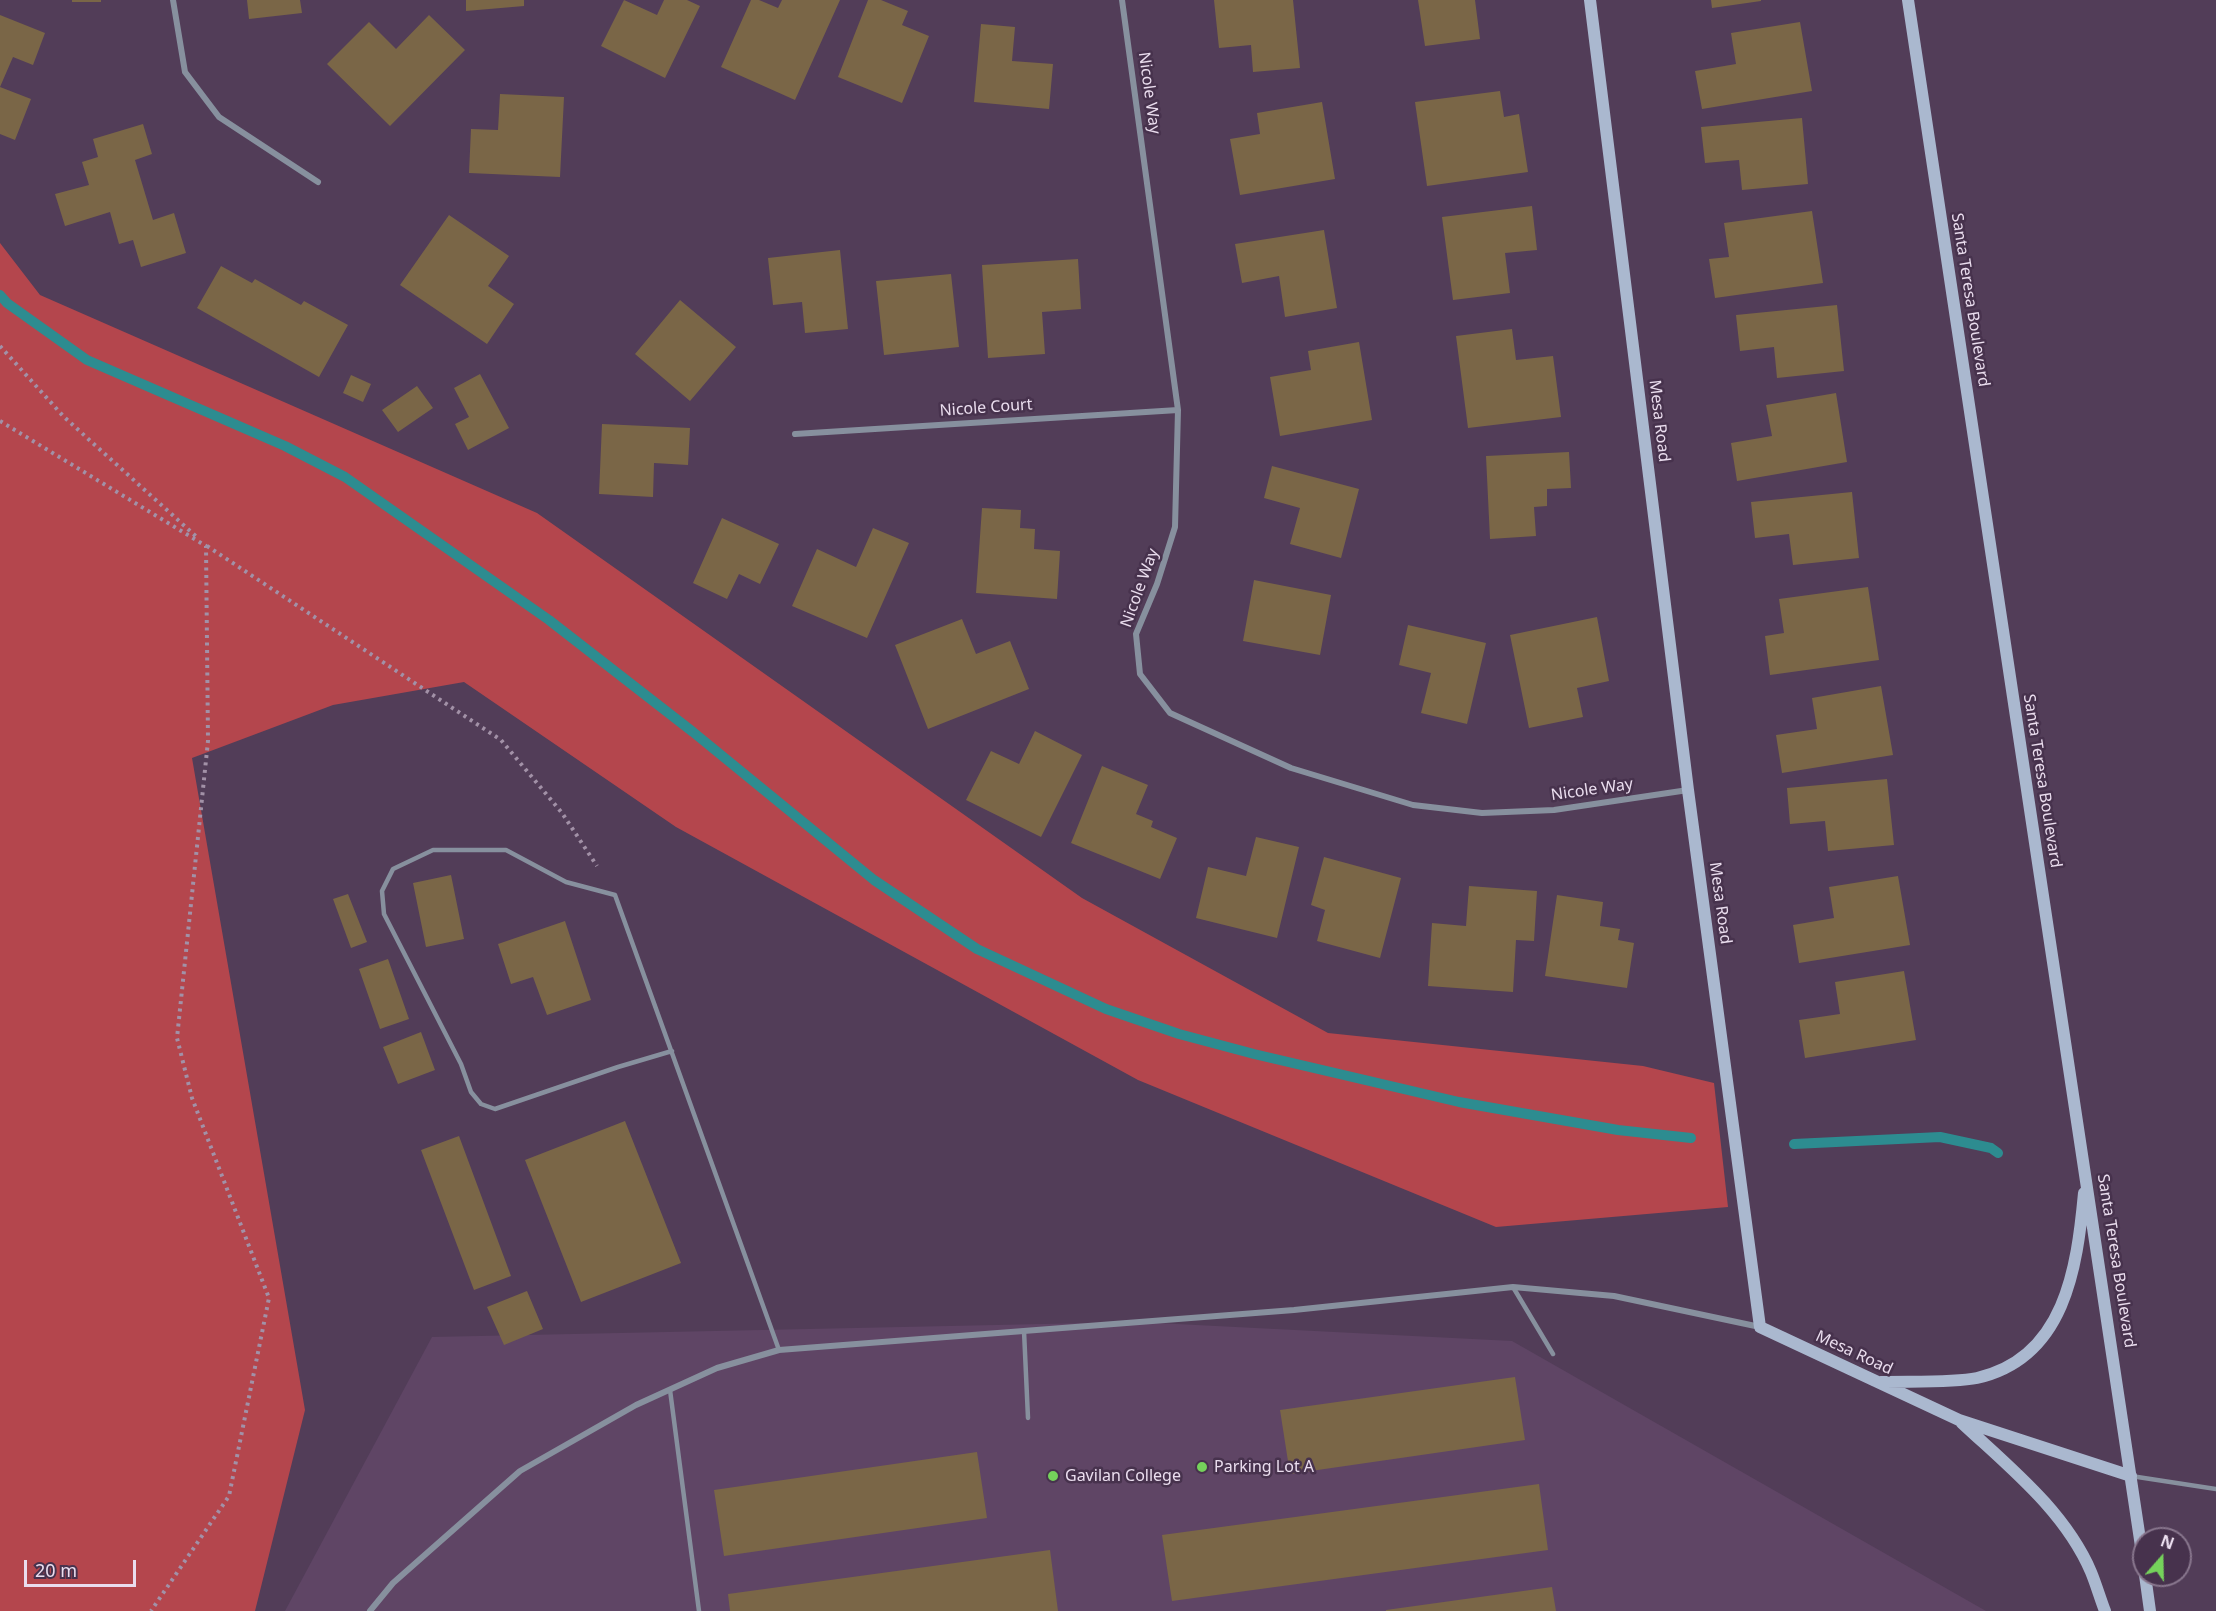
<!DOCTYPE html>
<html>
<head>
<meta charset="utf-8">
<style>
	body { margin:0 }
	#map { position:relative; width:2216px; height:1611px; overflow:hidden; background:#523d58; font-family:"Noto Sans",sans-serif }
	canvas { display:block }
	.north { position:absolute; left:2132px; top:1527px; width:60px; height:60px; box-sizing:border-box; background:#47324d; border:2px solid #88768d; border-radius:50%; rotate:20deg; font-size:16px; font-weight:700; line-height:24px; text-align:center; color:#eaddee }
	.north::after { content:''; display:block; margin:auto; width:21px; height:27px; background:#75d25b; clip-path:polygon(50% 0,100% 100%,50% 72%,0 100%) }
	.scale { position:absolute; left:24px; top:1560px; width:112px; height:27px; box-sizing:border-box; border:3px solid #eaddee; border-top:0; padding-left:8px; font-size:18px; line-height:21px; white-space:nowrap; color:#eaddee; -webkit-text-stroke:4px #47324d; paint-order:stroke }
</style>
</head>
<body>
<div id="map">
<canvas width="2216" height="1611"></canvas>
<div class="north">N</div>
<div class="scale">20 m</div>
</div>
<script>
const context = document.querySelector('canvas').getContext('2d');
context.lineJoin = 'round';
function fillPath(path, color) { context.fillStyle = color; context.fill(path, 'evenodd'); }
function stroke(path, color, width, dash) { context.strokeStyle = color; context.lineWidth = width; context.lineCap = dash ? 'butt' : 'round'; context.setLineDash(dash || []); context.stroke(path); }
function label(font, color, halo, rows, align = 'center') {
  context.font = font + ' "Noto Sans",sans-serif'; context.lineWidth = 5; context.setLineDash([]); context.textBaseline = 'middle'; context.strokeStyle = halo; context.fillStyle = color; for (const [text, x, y, turn = 0] of rows) {
    context.save(); context.translate(x, y); context.rotate((+turn || 0) * Math.PI / 180); context.textAlign = isNaN(turn) ? turn : align; if (halo) context.strokeText(text, 0, 0); context.fillText(text, 0, 0); context.restore();
  }
}
fillPath(new Path2D(`
	M 1137,1322 L 1512,1341 L 1986,1611 L 285,1611 L 432,1337 Z`), '#5f4565');
fillPath(new Path2D(`
	M 0,243 L 40,295 L 537,513 L 1082,898 L 1328,1033 L 1643,1066 L 1714,1083 L 1728,1207 L 1496,1227 L 1138,1080 L 676,827 L 464,682 L 333,705 L 192,758 L 305,1410 L 255,1611 L 0,1611 Z`), '#b4464d');
stroke(new Path2D(`
	M 0,295 L 7,303 L 87,360 L 285,446 L 345,477 L 549,620 L 693,732 L 874,880 L 977,949 L 1106,1009 L 1179,1034 L 1254,1054 L 1459,1102 L 1618,1130 L 1691,1138
	M 1794,1144 L 1940,1137 L 1991,1148 L 1998,1153`), '#2d8c90', 10);
fillPath(new Path2D(`
	M 72,0 L 101,0 L 101,2 L 72,2 Z
	M 247,0 L 300,0 L 302,13 L 249,19 Z
	M 466,0 L 524,0 L 524,6 L 466,11 Z
	M 624,0 L 657,15 L 664,0 L 687,0 L 700,6 L 665,78 L 601,46 Z
	M 751,0 L 759,0 L 778,8 L 782,0 L 840,0 L 795,100 L 721,67 Z
	M 868,0 L 881,0 L 908,11 L 902,25 L 929,36 L 902,103 L 838,77 Z
	M 1214,0 L 1293,0 L 1300,68 L 1253,72 L 1251,45 L 1219,48 Z
	M 1418,0 L 1475,0 L 1480,39 L 1425,46 Z
	M 1711,0 L 1761,0 L 1761,1 L 1712,8 Z
	M 0,15 L 45,33 L 33,65 L 13,57 L 0,87 L 31,99 L 15,140 L 0,134 Z
	M 429,15 L 465,50 L 390,126 L 327,64 L 369,22 L 396,49 Z
	M 1800,22 L 1812,91 L 1702,109 L 1695,71 L 1736,64 L 1731,33 Z
	M 981,24 L 1015,27 L 1012,61 L 1053,64 L 1049,109 L 974,102 Z
	M 1500,91 L 1504,117 L 1519,114 L 1528,172 L 1427,186 L 1415,102 Z
	M 500,94 L 564,97 L 560,177 L 469,173 L 471,129 L 498,130 Z
	M 1322,102 L 1335,179 L 1240,195 L 1230,139 L 1260,134 L 1257,113 Z
	M 1802,118 L 1808,184 L 1742,190 L 1739,160 L 1705,163 L 1701,127 Z
	M 143,124 L 152,154 L 135,160 L 153,220 L 174,213 L 186,253 L 141,267 L 133,240 L 119,244 L 110,212 L 65,226 L 55,194 L 89,185 L 82,162 L 98,157 L 93,139 Z
	M 1532,206 L 1537,250 L 1505,253 L 1510,293 L 1453,300 L 1442,217 Z
	M 1812,211 L 1823,283 L 1715,298 L 1709,259 L 1729,257 L 1724,223 Z
	M 449,215 L 509,256 L 488,286 L 514,304 L 487,344 L 400,285 Z
	M 1324,230 L 1337,308 L 1285,317 L 1279,276 L 1242,283 L 1235,244 Z
	M 840,250 L 848,329 L 805,333 L 802,302 L 773,305 L 768,258 Z
	M 1078,259 L 1081,309 L 1042,312 L 1045,354 L 988,358 L 982,265 Z
	M 221,266 L 252,283 L 255,279 L 301,305 L 304,301 L 348,325 L 319,377 L 197,308 Z
	M 951,274 L 959,347 L 884,355 L 876,281 Z
	M 680,300 L 736,347 L 690,401 L 635,354 Z
	M 1837,305 L 1844,371 L 1777,378 L 1774,347 L 1740,351 L 1736,315 Z
	M 1512,329 L 1516,360 L 1553,356 L 1561,417 L 1468,428 L 1456,336 Z
	M 1359,342 L 1372,420 L 1280,436 L 1270,377 L 1311,370 L 1308,351 Z
	M 480,374 L 509,428 L 468,450 L 455,424 L 469,417 L 454,388 Z
	M 351,375 L 371,384 L 363,402 L 343,393 Z
	M 417,386 L 433,408 L 398,432 L 382,410 Z
	M 1836,393 L 1847,462 L 1737,481 L 1731,443 L 1772,436 L 1766,405 Z
	M 602,424 L 690,428 L 688,465 L 654,463 L 653,497 L 599,494 Z
	M 1569,452 L 1571,488 L 1547,489 L 1547,506 L 1534,507 L 1536,536 L 1490,539 L 1486,456 Z
	M 1272,466 L 1359,489 L 1341,558 L 1290,544 L 1300,508 L 1264,498 Z
	M 1852,492 L 1859,558 L 1793,565 L 1789,534 L 1755,538 L 1751,502 Z
	M 982,508 L 1021,510 L 1020,528 L 1035,529 L 1034,549 L 1060,551 L 1057,599 L 976,593 Z
	M 722,518 L 779,544 L 760,584 L 739,574 L 727,599 L 693,583 Z
	M 873,528 L 909,543 L 867,638 L 792,606 L 817,549 L 856,567 Z
	M 1254,580 L 1331,595 L 1320,655 L 1243,641 Z
	M 1868,587 L 1879,660 L 1770,675 L 1765,636 L 1784,633 L 1779,599 Z
	M 1597,617 L 1609,681 L 1577,688 L 1583,717 L 1529,728 L 1510,635 Z
	M 962,619 L 976,654 L 1010,641 L 1029,689 L 928,729 L 895,645 Z
	M 1408,625 L 1486,643 L 1467,724 L 1421,713 L 1431,673 L 1399,665 Z
	M 1881,686 L 1893,755 L 1782,773 L 1776,735 L 1817,729 L 1812,698 Z
	M 1035,731 L 1082,755 L 1041,837 L 966,800 L 991,751 L 1019,764 Z
	M 1102,766 L 1148,785 L 1136,814 L 1153,821 L 1151,827 L 1177,838 L 1160,879 L 1071,843 Z
	M 1887,779 L 1894,845 L 1828,851 L 1825,821 L 1790,824 L 1787,788 Z
	M 1256,837 L 1299,847 L 1277,938 L 1196,918 L 1208,867 L 1246,876 Z
	M 1324,857 L 1401,878 L 1380,958 L 1317,941 L 1325,910 L 1311,905 Z
	M 451,875 L 464,939 L 426,947 L 413,883 Z
	M 1898,876 L 1910,945 L 1799,963 L 1793,925 L 1834,918 L 1829,887 Z
	M 1469,886 L 1537,891 L 1534,941 L 1516,940 L 1513,992 L 1428,986 L 1432,923 L 1466,926 Z
	M 348,894 L 367,942 L 351,948 L 333,899 Z
	M 1557,895 L 1603,902 L 1600,926 L 1620,929 L 1618,940 L 1634,943 L 1627,988 L 1545,976 Z
	M 565,921 L 591,1000 L 547,1015 L 533,977 L 511,984 L 498,944 Z
	M 388,959 L 409,1019 L 380,1029 L 359,969 Z
	M 1904,971 L 1916,1040 L 1805,1058 L 1799,1020 L 1840,1014 L 1835,982 Z
	M 421,1032 L 435,1070 L 398,1084 L 383,1047 Z
	M 625,1121 L 681,1263 L 581,1302 L 525,1160 Z
	M 459,1136 L 511,1276 L 474,1290 L 421,1150 Z
	M 527,1291 L 543,1329 L 504,1345 L 487,1307 Z
	M 1515,1377 L 1525,1440 L 1290,1474 L 1280,1410 Z
	M 977,1452 L 987,1518 L 724,1556 L 714,1490 Z
	M 1539,1484 L 1548,1550 L 1172,1601 L 1162,1535 Z
	M 1050,1550 L 1058,1611 L 730,1611 L 728,1594 Z
	M 1552,1587 L 1556,1611 L 1386,1611 L 1386,1610 Z`), '#7a6647');
stroke(new Path2D(`
	M 0,346 L 64,417 L 199,539
	M 0,421 L 206,546 L 208,741 L 177,1038 L 192,1098 L 269,1298 L 229,1496 L 151,1611
	M 207,546 L 501,740 L 562,813 L 597,866`), '#a291a7', 4, [3, 4.5]);
stroke(new Path2D(`
	M 672,1051 L 618,1067 L 495,1109 L 481,1104 L 471,1092 L 461,1064 L 384,914 L 382,891 L 393,869 L 433,850 L 506,850 L 566,882 L 615,895 L 779,1350
	M 1513,1287 L 1553,1354
	M 1024,1331 L 1028,1418
	M 670,1390 L 699,1611
	M 2131,1476 L 2216,1489`), '#87909e', 4.5);
stroke(new Path2D(`
	M 173,0 L 185,72 L 219,117 L 318,182
	M 1122,0 L 1178,410 L 1175,527 L 1157,584 L 1136,634 L 1140,674 L 1170,713 L 1291,768 L 1413,805 L 1482,813 L 1554,810 L 1688,790
	M 795,434 L 1178,410
	M 370,1611 L 393,1583 L 520,1471 L 636,1405 L 717,1368 L 779,1350 L 1294,1310 L 1513,1287 L 1614,1296 L 1760,1327`), '#87909e', 6);
stroke(new Path2D(`
	M 1590,0 L 1688,790 L 1760,1327 L 1959,1420 L 2131,1476
	M 1908,0 L 2144,1566
	M 1881,1382 C 1907,1381 1953,1383 1977,1378 C 2065,1358 2077,1268 2084,1193
	M 1962,1423 C 2009,1467 2065,1511 2091,1572 C 2096,1584 2100,1598 2105,1611
	M 2145,1575 L 2150,1611`), '#aab8cf', 12);
for (const [x, y, r, color] of [
	[1202,1467,6,"#75d25b"],
	[1053,1476,6,"#75d25b"]
]) { const dot = new Path2D(); dot.arc(x, y, r, 0, 2 * Math.PI); context.fillStyle = color; context.fill(dot); stroke(dot, '#47324d', 2); }
label('16px', '#eaddee', '#47324d', [
	["Nicole Way",1149,93,82],
	["Santa Teresa Boulevard",1970,300,81],
	["Nicole Court",986,408,-4],
	["Mesa Road",1659,421,83],
	["Nicole Way",1140,588,-70],
	["Santa Teresa Boulevard",2042,781,81],
	["Nicole Way",1592,790,-8],
	["Mesa Road",1720,903,82],
	["Santa Teresa Boulevard",2116,1261,81],
	["Mesa Road",1854,1353,25]
]);
label('16px', '#eaddee', '#47324d', [
	["Parking Lot A",1214,1467],
	["Gavilan College",1065,1476]
], 'left');
</script>
</body>
</html>
